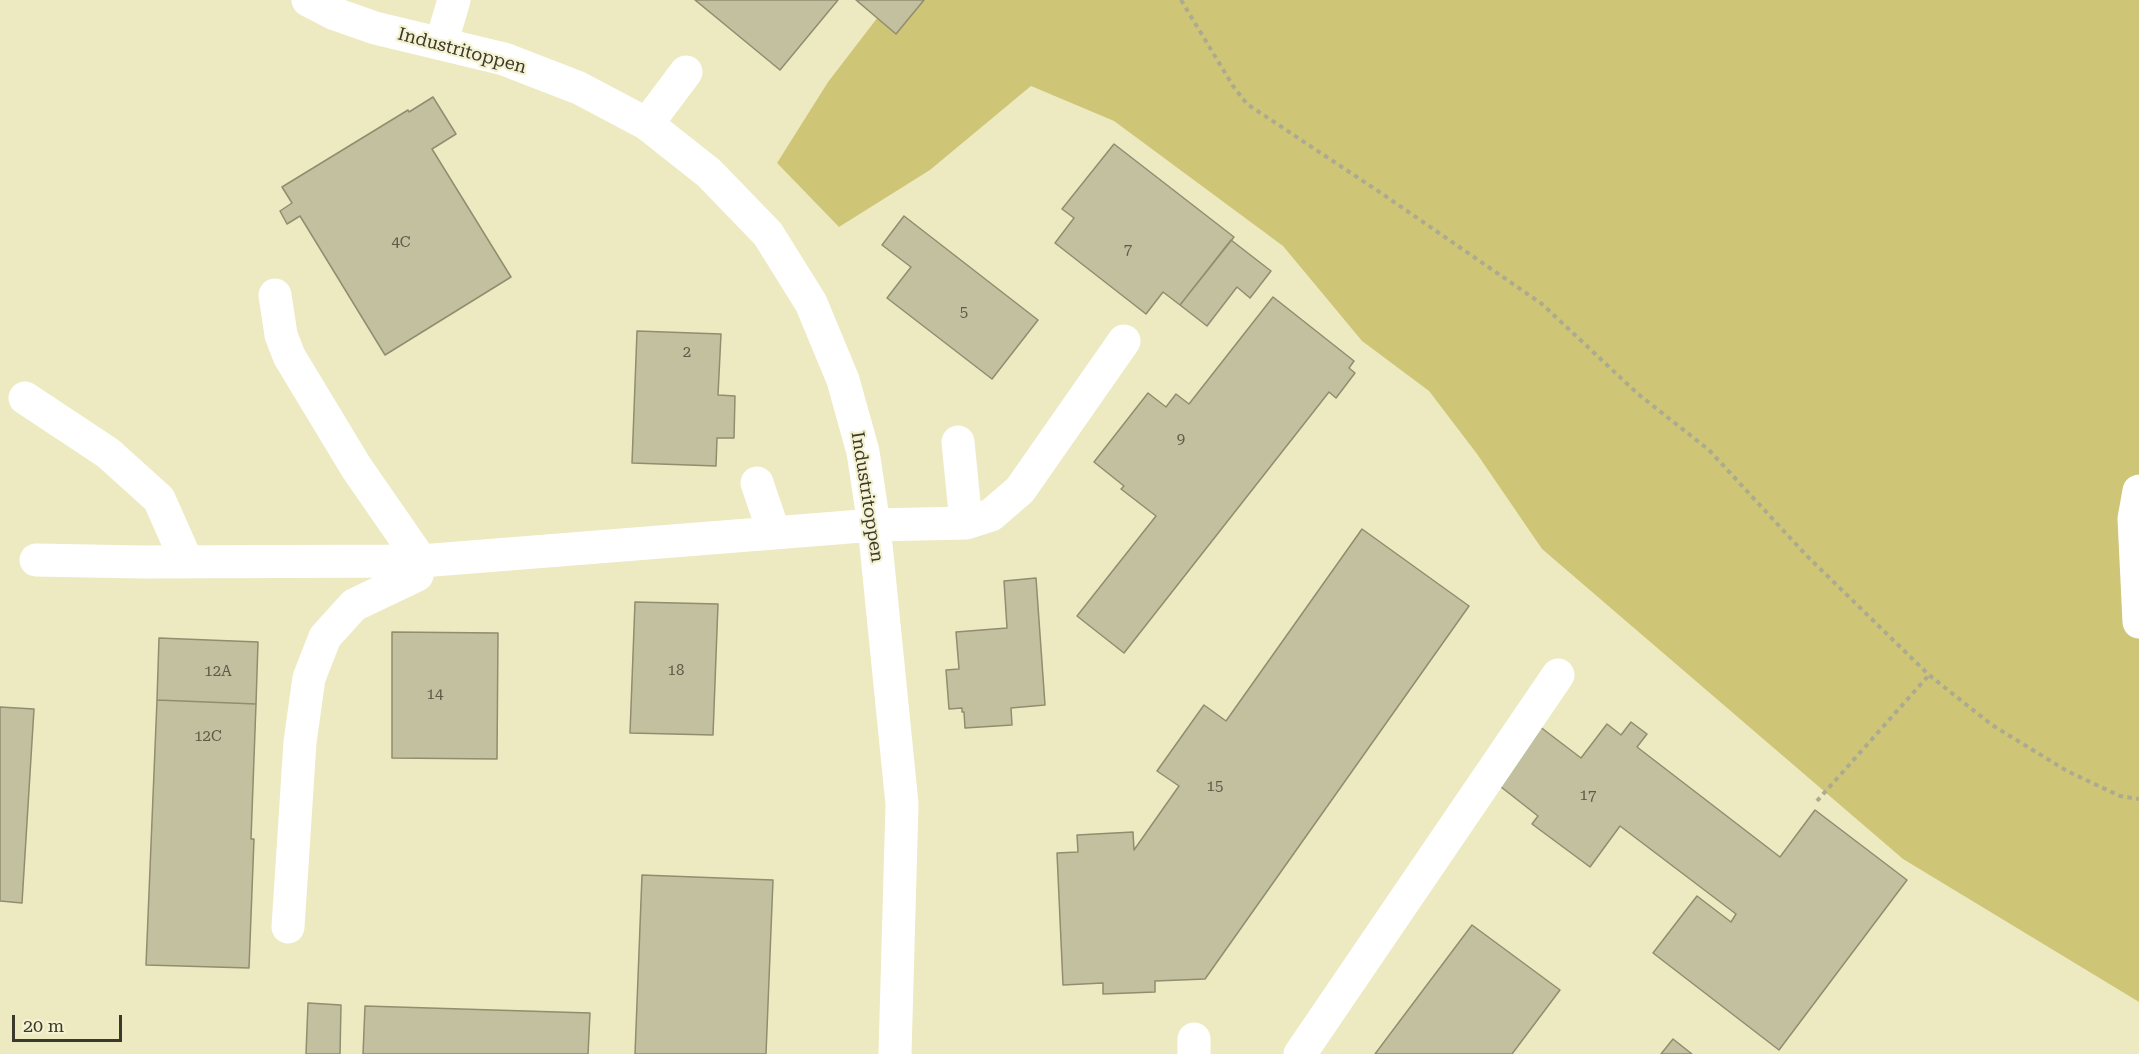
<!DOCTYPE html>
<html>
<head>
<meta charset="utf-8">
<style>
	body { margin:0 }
	#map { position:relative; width:2139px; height:1054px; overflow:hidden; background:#f5f2d1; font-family:"Roboto Serif",serif }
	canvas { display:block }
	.scale { position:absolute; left:12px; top:1015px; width:110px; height:27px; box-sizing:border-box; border:3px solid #3a392c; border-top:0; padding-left:8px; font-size:18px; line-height:21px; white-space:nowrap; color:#3a392c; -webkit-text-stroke:4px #f5f2d1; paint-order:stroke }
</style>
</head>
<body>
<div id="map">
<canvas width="2139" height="1054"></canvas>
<div class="scale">20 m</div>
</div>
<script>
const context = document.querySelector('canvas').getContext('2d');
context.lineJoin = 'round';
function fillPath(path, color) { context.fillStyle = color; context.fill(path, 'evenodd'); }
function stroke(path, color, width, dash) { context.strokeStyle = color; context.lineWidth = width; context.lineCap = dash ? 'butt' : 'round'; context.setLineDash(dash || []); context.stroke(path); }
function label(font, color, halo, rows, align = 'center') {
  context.font = font + ' "Roboto Serif",serif'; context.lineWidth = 4.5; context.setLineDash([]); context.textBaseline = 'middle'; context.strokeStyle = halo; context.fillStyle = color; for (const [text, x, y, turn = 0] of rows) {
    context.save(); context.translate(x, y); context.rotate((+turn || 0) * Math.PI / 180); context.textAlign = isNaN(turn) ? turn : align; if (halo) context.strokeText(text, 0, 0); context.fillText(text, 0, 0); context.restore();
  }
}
fillPath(new Path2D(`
	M 0,0 L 891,0 L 828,82 L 777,163 L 839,227 L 930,170 L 1031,86 L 1114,121 L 1283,246 L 1362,341 L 1429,391 L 1477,454 L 1542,549 L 1903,859 L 2139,1002 L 2139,1054 L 0,1054 Z`), '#edeac1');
fillPath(new Path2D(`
	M 891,0 L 2139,0 L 2139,1002 L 1903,859 L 1542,549 L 1477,454 L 1429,391 L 1362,341 L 1283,246 L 1114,121 L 1031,86 L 930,170 L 839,227 L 777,163 L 828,82 Z`), '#cec576');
const building = new Path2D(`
	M 695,0 L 838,0 L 780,70 Z
	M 856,0 L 924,0 L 896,34 Z
	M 433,97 L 456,134 L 432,149 L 511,277 L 385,355 L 300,216 L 287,224 L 280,211 L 292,203 L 282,187 L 408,110 L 409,112 Z
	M 1114,144 L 1234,237 L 1180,305 L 1163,292 L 1146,314 L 1055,243 L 1074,218 L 1062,209 Z
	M 904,216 L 1038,320 L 992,379 L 887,298 L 911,267 L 882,245 Z
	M 1231,240 L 1271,271 L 1250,298 L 1237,287 L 1207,326 L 1180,305 Z
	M 1273,297 L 1354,361 L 1349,368 L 1355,373 L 1336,398 L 1329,392 L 1124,653 L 1077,616 L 1156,516 L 1121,489 L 1124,486 L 1094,462 L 1148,393 L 1166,407 L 1176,394 L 1189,404 Z
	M 637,331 L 721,334 L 718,395 L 735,396 L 734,438 L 717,438 L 716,466 L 632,463 Z
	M 1362,529 L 1469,606 L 1205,979 L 1155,981 L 1155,992 L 1103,994 L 1103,983 L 1063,985 L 1057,853 L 1078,852 L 1077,835 L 1133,832 L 1134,850 L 1179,786 L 1157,771 L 1204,705 L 1226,721 Z
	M 1036,578 L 1045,705 L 1011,708 L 1012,725 L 965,728 L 964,712 L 962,712 L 962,708 L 949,709 L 946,670 L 959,669 L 956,632 L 1007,628 L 1004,581 Z
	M 635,602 L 718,604 L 713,735 L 630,733 Z
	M 392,632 L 498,633 L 497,759 L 392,758 Z
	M 159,638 L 258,642 L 256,704 L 157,700 Z
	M 157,700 L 256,704 L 251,839 L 254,839 L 249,968 L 146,965 Z
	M 0,707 L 34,709 L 22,903 L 0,901 Z
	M 1631,722 L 1647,734 L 1637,747 L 1780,857 L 1815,810 L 1907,880 L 1779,1050 L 1653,953 L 1697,896 L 1731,922 L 1736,914 L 1620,826 L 1590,867 L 1532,824 L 1538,816 L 1496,783 L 1539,726 L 1581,758 L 1607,724 L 1621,735 Z
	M 642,875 L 773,880 L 766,1054 L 635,1054 Z
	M 1472,925 L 1560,990 L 1512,1054 L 1375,1054 Z
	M 308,1003 L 341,1005 L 340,1054 L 306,1054 Z
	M 365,1006 L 590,1013 L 588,1054 L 363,1054 Z
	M 1673,1039 L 1692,1054 L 1661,1054 Z`);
fillPath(building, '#c3c0a0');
stroke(building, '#908d70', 1.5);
stroke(new Path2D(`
	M 1181,0 L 1233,86 L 1247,104 L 1381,193 L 1542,304 L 1638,394 L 1709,450 L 1806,555 L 1929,675 L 1992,725 L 2067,771 L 2120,796 L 2139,799
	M 1817,801 L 1929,675`), '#acaa90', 4, [4.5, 4.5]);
stroke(new Path2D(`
	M 308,0 L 335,14 L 375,28 L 504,59 L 579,88 L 647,124 L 709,173 L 768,234 L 811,303 L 843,380 L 863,452 L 874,525 L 902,804 L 895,1054
	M 441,44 L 454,0
	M 647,124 L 686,72
	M 275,295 L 281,335 L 289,356 L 356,467 L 421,561 L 417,575 L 354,605 L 325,637 L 309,678 L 300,742 L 288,927
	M 25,398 L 108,453 L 159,499 L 187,562
	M 958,442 L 966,523
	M 757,483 L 774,533
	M 2139,491 L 2134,519 L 2139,622
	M 36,560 L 143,562 L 421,561 L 874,525 L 966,523 L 991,515 L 1020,490 L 1124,341
	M 1194,1054 L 1194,1039
	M 1300,1054 L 1558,675`), '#fff', 33);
label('15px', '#5c5b49', null, [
	["4C",401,243],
	["7",1128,250],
	["5",964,313],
	["2",687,353],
	["9",1181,440],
	["18",676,671],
	["12A",218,672],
	["14",435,695],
	["12C",208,737],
	["15",1215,787],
	["17",1588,796]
]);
label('18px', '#3a392c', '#f5f2d1', [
	["Industritoppen",462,51,15],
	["Industritoppen",867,497,81]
]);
</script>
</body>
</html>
